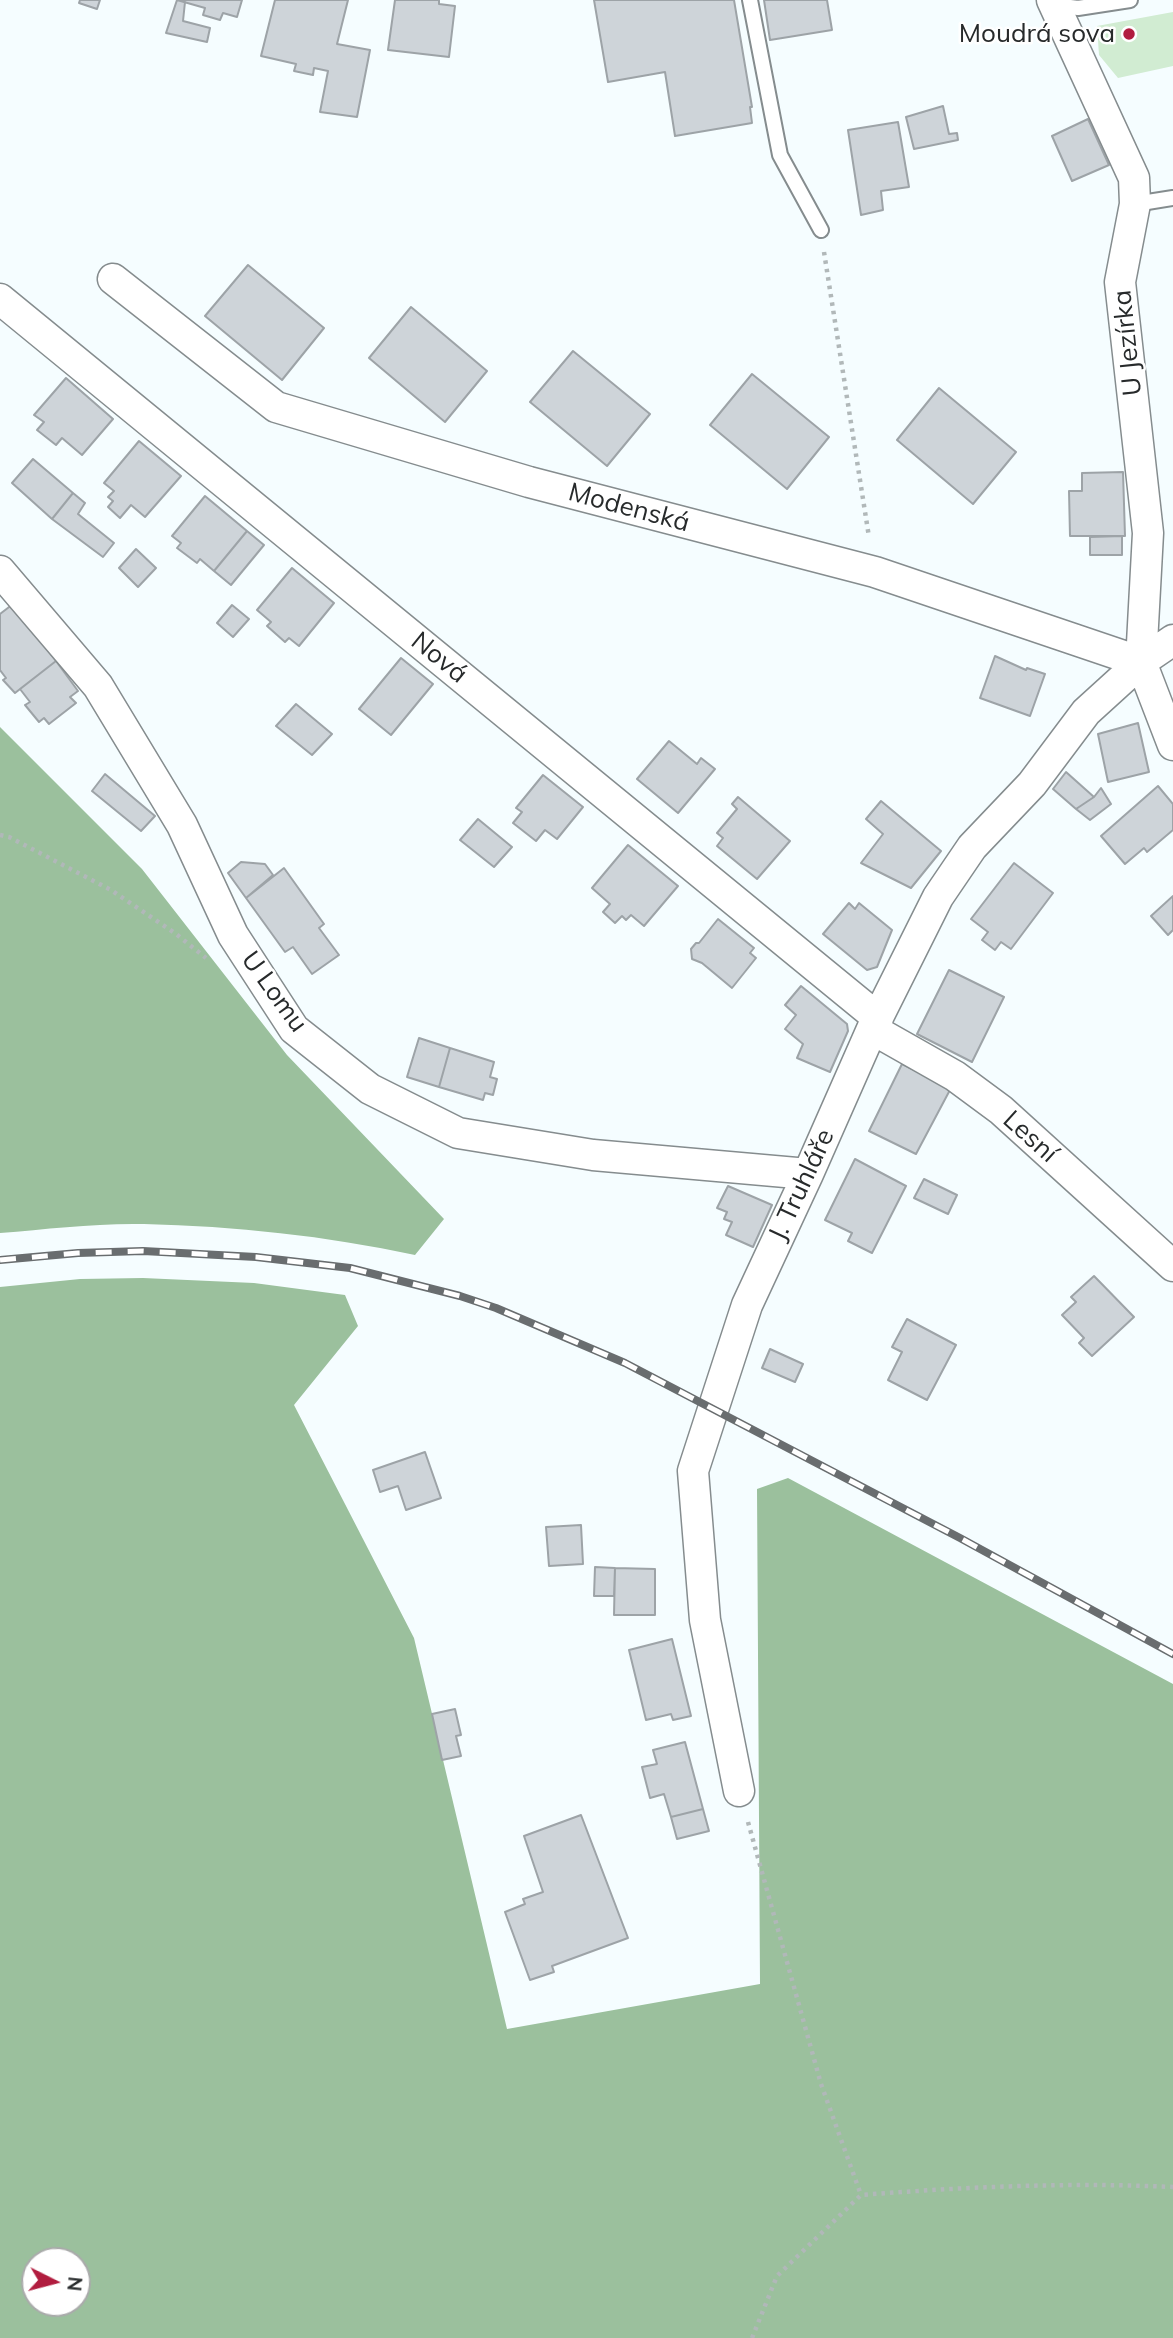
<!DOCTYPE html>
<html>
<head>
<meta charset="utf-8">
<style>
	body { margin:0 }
	#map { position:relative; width:1173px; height:2338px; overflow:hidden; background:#f5fdff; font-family:Mulish,sans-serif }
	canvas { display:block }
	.north { position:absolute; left:21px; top:2247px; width:70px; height:70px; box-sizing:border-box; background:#fff; border:2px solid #a9aaaa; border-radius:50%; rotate:96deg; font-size:19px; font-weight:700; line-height:28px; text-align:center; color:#272a2b }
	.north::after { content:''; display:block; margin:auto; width:24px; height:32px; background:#b11d3f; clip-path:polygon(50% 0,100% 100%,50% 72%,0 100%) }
</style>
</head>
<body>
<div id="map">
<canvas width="1173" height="2338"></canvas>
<div class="north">N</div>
</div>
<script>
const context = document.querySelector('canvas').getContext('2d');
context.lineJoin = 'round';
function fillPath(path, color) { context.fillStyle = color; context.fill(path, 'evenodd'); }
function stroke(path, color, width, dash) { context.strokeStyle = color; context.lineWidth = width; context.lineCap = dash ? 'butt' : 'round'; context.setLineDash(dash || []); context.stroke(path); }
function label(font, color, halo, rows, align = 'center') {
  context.font = font + ' Mulish,sans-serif'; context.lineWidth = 5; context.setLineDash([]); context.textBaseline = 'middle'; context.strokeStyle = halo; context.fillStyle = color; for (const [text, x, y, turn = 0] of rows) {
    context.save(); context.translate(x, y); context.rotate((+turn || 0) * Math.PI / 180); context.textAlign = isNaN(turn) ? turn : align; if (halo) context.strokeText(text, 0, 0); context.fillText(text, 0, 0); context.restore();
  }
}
fillPath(new Path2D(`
	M 1173,12 L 1173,66 L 1118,78 L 1099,55 L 1097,26 Z`), '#d1ecd2');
fillPath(new Path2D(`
	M 0,727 L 142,869 L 287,1055 L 444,1219 L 415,1255 C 326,1236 235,1226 144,1224 C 96,1223 48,1229 0,1233 Z
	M 143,1278 L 254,1283 L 345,1295 L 358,1326 L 294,1405 L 414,1638 L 507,2029 L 760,1984 L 757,1489 L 788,1478 L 1173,1684 L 1173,2338 L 0,2338 L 0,1287 L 80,1279 ZM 35,2261 L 77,2261 L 77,2303 L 35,2303 Z`), '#9bc09d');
const building = new Path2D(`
	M 80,0 L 100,0 L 97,9 L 79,3 Z
	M 177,0 L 185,2 L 183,21 L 210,28 L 207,42 L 166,33 Z
	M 177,0 L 242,0 L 237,17 L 223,13 L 220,20 L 203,15 L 205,8 Z
	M 275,0 L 348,0 L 337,44 L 370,50 L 357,117 L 320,112 L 328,71 L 314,68 L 313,75 L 294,71 L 296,64 L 261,56 Z
	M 395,0 L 439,0 L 439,4 L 455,6 L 449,57 L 388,50 Z
	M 594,0 L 734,0 L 752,107 L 750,107 L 752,123 L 675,136 L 665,72 L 608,82 Z
	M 764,0 L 827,0 L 832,30 L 770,40 Z
	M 943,106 L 949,134 L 957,133 L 958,140 L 914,149 L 906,117 Z
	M 1088,119 L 1109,165 L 1072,181 L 1052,136 Z
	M 898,122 L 909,187 L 881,191 L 883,210 L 861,215 L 848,130 Z
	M 248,265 L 324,328 L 282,380 L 205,316 Z
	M 411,307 L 487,371 L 445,422 L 369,358 Z
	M 573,351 L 650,414 L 607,466 L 530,402 Z
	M 752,374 L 829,437 L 787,489 L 710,425 Z
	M 66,378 L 113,419 L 82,455 L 62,438 L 56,445 L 37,430 L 44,422 L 34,415 Z
	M 939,388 L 1016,452 L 973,504 L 897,440 Z
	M 139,441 L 181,476 L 145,517 L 131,505 L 120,518 L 108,507 L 113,501 L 108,497 L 114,491 L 104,483 Z
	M 33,459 L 73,493 L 52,519 L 12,483 Z
	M 1123,472 L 1125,536 L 1070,536 L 1069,491 L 1082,491 L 1082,473 Z
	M 73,493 L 85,503 L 78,514 L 114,543 L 103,557 L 52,519 Z
	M 205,496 L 247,531 L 214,571 L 200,559 L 197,563 L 177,548 L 181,543 L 172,536 Z
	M 247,531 L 264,545 L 231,585 L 214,571 Z
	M 1122,536 L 1122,555 L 1090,555 L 1090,537 Z
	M 136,549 L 156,568 L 138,587 L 119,568 Z
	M 292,568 L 334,603 L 299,646 L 289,638 L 285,642 L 267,626 L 271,622 L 257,610 Z
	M 13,604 L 56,661 L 15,693 L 3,680 L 6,678 L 0,670 L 0,614 Z
	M 232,605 L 249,619 L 233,637 L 217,623 Z
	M 995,656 L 1026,670 L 1027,668 L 1045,674 L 1030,716 L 980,698 Z
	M 401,658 L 433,684 L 391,735 L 359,709 Z
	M 56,661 L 78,691 L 70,697 L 76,703 L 49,724 L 44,718 L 39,722 L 25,705 L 30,702 L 20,689 Z
	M 296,704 L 332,734 L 312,755 L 276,726 Z
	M 1138,723 L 1149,772 L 1108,782 L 1098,734 Z
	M 669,741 L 697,764 L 701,758 L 715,769 L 678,813 L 637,779 Z
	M 1066,772 L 1094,797 L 1076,809 L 1053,789 Z
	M 105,774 L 155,816 L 141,831 L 92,791 Z
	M 543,775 L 583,807 L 557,839 L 545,830 L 536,841 L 513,823 L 522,812 L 516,808 Z
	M 1158,786 L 1173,804 L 1173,830 L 1147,852 L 1144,848 L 1125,864 L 1101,836 Z
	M 1101,788 L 1111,804 L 1090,820 L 1076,809 L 1094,797 Z
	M 738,797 L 790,841 L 757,879 L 717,846 L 723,838 L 717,833 L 737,809 L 732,804 Z
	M 881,801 L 941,851 L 911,888 L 861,863 L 883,834 L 866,819 Z
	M 478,819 L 512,847 L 494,867 L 460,840 Z
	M 628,845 L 678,886 L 644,926 L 631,915 L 626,920 L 622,916 L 615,923 L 603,912 L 610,904 L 592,888 Z
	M 241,862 L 265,864 L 273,875 L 246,898 L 228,873 Z
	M 1014,863 L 1053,893 L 1011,949 L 1001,942 L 995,950 L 982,940 L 988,932 L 971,919 Z
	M 284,868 L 324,924 L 319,928 L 339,955 L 312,974 L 293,947 L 285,952 L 246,898 Z
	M 1173,896 L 1173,930 L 1168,935 L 1151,916 Z
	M 849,903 L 855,909 L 859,903 L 892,930 L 877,967 L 867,970 L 823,934 Z
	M 718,919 L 754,948 L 750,953 L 756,958 L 732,988 L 702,963 L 692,959 L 691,949 L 696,943 L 699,943 Z
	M 949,970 L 1004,997 L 972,1062 L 917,1034 Z
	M 801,986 L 847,1024 L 848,1031 L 830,1072 L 797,1058 L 803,1044 L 785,1029 L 796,1015 L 785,1005 Z
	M 419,1038 L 450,1048 L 439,1087 L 407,1077 Z
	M 450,1048 L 494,1062 L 490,1077 L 497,1079 L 493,1095 L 485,1093 L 483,1100 L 439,1087 Z
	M 902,1064 L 951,1088 L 916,1154 L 869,1131 Z
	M 855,1159 L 906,1186 L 872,1253 L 848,1241 L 852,1233 L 825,1220 Z
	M 924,1179 L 957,1195 L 948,1214 L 914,1198 Z
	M 728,1186 L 772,1205 L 753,1247 L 726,1235 L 732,1222 L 724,1219 L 727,1212 L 717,1208 Z
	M 1094,1276 L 1134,1317 L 1092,1356 L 1079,1343 L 1084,1338 L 1062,1315 L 1076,1302 L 1071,1297 Z
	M 907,1319 L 956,1345 L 927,1400 L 888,1380 L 902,1352 L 892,1347 Z
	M 770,1349 L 803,1364 L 795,1382 L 762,1368 Z
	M 425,1452 L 441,1498 L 406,1510 L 398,1486 L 380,1492 L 373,1470 Z
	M 581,1525 L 583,1564 L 549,1566 L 546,1527 Z
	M 595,1567 L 615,1568 L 614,1596 L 594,1596 Z
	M 615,1568 L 655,1569 L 655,1615 L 614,1615 Z
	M 672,1639 L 691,1716 L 673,1720 L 671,1714 L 646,1720 L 629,1650 Z
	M 455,1709 L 461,1735 L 456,1736 L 461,1756 L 442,1760 L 432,1714 Z
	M 685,1742 L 703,1809 L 671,1817 L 664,1794 L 650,1798 L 642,1767 L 657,1764 L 653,1750 Z
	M 703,1809 L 709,1831 L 677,1839 L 671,1817 Z
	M 581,1815 L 628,1938 L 552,1966 L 554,1972 L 530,1980 L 505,1912 L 525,1904 L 523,1899 L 543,1892 L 524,1836 Z`);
fillPath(building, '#ced4d9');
stroke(building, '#9da3a7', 2);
const service = new Path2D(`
	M 750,0 L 780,155 L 821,230
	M 1055,5 L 1078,8 L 1130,0
	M 1135,204 L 1173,198`);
const minor = new Path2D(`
	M 1052,0 L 1134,178 L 1135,204 L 1120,282 L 1148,533 L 1141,662 L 1173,745
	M 113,279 L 276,407 L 529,482 L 875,572 L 1141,662
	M 0,299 L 878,1018
	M 0,571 L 98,686 L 182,825 L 233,935 L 294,1029 L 370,1089 L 458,1133 L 593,1155 L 808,1174
	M 872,1029 L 955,1076 L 1001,1110 L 1173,1266
	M 739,1791 L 705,1620 L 693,1471 L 747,1305 L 808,1174 L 872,1029 L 938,897 L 972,847 L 1032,784 L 1086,712 L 1141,662 L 1173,640`);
stroke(service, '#858c8e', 18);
stroke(minor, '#858c8e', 33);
stroke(new Path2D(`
	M 824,252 L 869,537
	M 0,835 L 9,837 L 111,890 L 176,934 L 206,958
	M 748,1822 L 821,2084 L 861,2195
	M 752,2338 L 777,2276 L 861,2195 C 965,2187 1068,2182 1173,2187`), '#b1b8b9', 4.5, [3.5, 5]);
stroke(service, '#fff', 14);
stroke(minor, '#fff', 30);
const rail = new Path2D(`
	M 0,1260 L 78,1253 L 143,1251 L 256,1257 L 350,1268 L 460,1296 L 496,1308 L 625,1363 L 960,1538 L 1173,1654`);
stroke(rail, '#696d6f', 8);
stroke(rail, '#fff', 5, [16]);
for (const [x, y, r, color] of [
	[1129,34,7,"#b11d3f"]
]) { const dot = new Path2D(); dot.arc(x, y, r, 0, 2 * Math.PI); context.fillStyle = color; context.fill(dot); stroke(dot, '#fff', 2.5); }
label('26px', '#272a2b', '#fff', [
	["Moudrá sova",1115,34]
], 'right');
label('26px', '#272a2b', '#fff', [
	["U Jezírka",1128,343,-96],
	["Modenská",629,508,15],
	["Nová",439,658,39],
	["U Lomu",274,992,54],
	["Lesní",1030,1137,42],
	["J. Truhláře",802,1185,-65]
]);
</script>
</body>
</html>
